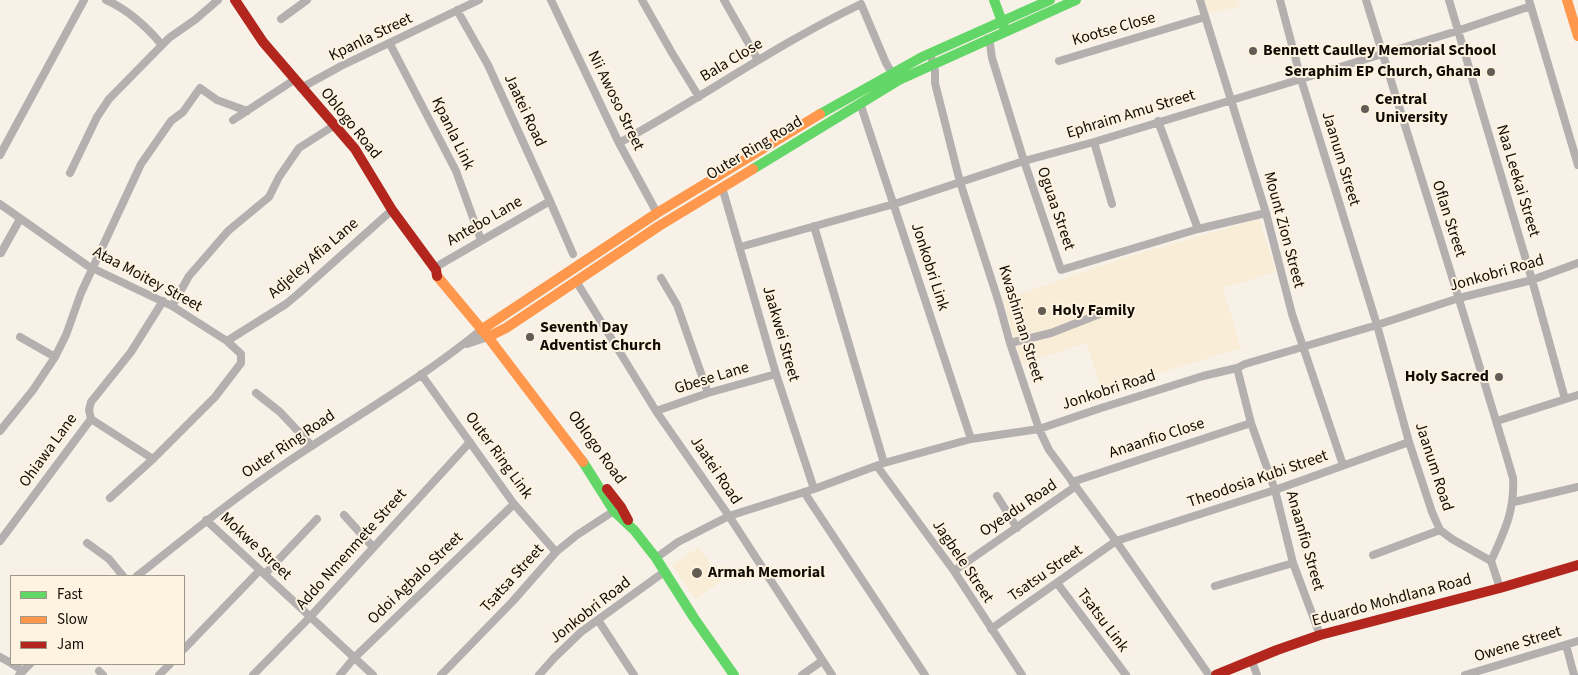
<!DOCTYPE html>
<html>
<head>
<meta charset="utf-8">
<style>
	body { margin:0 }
	#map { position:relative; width:1578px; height:675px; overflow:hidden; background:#f7f1e7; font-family:"Source Sans 3",sans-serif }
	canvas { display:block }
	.legend { position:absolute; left:10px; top:575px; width:175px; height:90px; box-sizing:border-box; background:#fef3e0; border:1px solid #9f9788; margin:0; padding:6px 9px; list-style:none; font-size:15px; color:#110c05 }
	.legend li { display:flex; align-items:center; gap:10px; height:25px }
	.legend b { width:25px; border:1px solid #9f9788 }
</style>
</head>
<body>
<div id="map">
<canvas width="1578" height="675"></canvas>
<ul class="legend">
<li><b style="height:6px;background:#63d668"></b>Fast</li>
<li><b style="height:6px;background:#ff974d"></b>Slow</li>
<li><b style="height:6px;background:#b3261e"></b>Jam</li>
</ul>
</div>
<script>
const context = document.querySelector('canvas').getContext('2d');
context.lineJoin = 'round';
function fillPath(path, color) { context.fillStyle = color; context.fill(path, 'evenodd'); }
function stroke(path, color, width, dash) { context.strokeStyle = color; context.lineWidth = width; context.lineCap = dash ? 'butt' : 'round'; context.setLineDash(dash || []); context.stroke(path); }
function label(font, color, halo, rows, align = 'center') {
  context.font = font + ' "Source Sans 3",sans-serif'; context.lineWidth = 4; context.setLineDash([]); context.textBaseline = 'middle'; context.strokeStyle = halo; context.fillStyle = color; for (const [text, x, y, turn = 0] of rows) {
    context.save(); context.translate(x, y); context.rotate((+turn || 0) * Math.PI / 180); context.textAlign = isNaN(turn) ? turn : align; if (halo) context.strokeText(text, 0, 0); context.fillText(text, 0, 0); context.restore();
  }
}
fillPath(new Path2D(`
	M 1205,0 L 1238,0 L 1240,6 L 1209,14 Z
	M 1259,219 L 1276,272 L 1223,288 L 1241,348 L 1101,391 L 1087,343 L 1021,364 L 1003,300 L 1130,256 Z
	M 699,547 L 722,581 L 695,599 L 672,565 Z`), '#faedd8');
stroke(new Path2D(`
	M 106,0 C 129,10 146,26 162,45
	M 551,0 L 619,143 L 657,213
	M 642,0 L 672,53 L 699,97
	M 724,0 L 758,60
	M 1200,0 L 1266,213 L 1292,314 L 1343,465
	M 1280,0 L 1301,79 L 1377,325 L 1409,442 L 1432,512 L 1440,530 L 1452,539 L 1491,561 L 1500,588
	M 1366,0 C 1415,159 1466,318 1513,478 C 1515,511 1504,532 1491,561
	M 1449,0 L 1532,280 L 1565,399
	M 1529,0 L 1578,165
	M 457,10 L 488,65 L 550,201 L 573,254
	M 281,19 L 307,0
	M 987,39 L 990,44 L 992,58 L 1024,161 L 1061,270 L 1198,229 L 1266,213
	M 390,44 L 456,171 L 481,240
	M 930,53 L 935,71 L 935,83 L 960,182 L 999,303 L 1010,343 L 1039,429 L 1049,450 L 1116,541 L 1209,675
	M 1059,61 L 1205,17
	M 301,88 L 341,66 L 479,0
	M 860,103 L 971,439
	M 233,120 L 294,80
	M 1158,121 L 1198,229
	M 1094,142 L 1112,204
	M 619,143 C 700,99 777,44 861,4 L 886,63 L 892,73
	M 0,155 L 84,0
	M 70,173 L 97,117 L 109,99 L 169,38 L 196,19 L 218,0
	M 722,187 L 776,374 L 814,489
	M 0,204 L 88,266 L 172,306 L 227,341 L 241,354 L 241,363 L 215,397 L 153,459 L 110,498
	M 814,226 L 884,463
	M 740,247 L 894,204 L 1024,161 L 1094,142 L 1301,79 L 1457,31 L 1531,6
	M 1,253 L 20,219
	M 434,268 L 550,201
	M 661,278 L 677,305 L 708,393
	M 576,281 L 656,411 L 729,516 L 832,675
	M 172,306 L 189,276 L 228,231 L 269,197 L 279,177 L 299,148 L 335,125
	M 20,337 L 55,357
	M 227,341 L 286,304 L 298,294 L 392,210
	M 1010,343 L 1051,333 L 1110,310
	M 467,344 L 488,337
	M 1237,368 L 1251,423 L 1275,490 L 1293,563 L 1320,635
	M 421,374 L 514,504 L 556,552
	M 256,393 L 280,412 L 312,446
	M 656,411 L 708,393 L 776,374
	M 91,419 L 153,459
	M 1497,421 L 1578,395
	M 0,431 L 33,390 L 55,357 L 66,335 L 81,293 L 141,164 L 171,121 L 183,112 L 200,88 L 217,100 L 247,111
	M 877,466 L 954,571 L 1022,675
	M 1072,482 L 1251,423
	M 804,492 L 925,675
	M 997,496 L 1017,528
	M 1514,502 L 1578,487
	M 344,515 L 373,547
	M 206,520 L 373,675
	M 0,541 L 91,419 L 89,410 L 91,402 L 131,352 L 163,301
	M 87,543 L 109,559 L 123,576
	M 1373,555 L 1440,530
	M 656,558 L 678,542 L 729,516 L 814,489 L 884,463 L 971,439 L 1039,429 L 1101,408 L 1203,376 L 1237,368 L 1245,364 L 1377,325 L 1459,298 L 1532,280 L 1578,263
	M 954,571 L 1076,486
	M 265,574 L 317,519
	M 137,576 C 186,537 234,498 286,463 C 351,419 420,380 481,330
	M 1057,583 L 1126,675
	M 1215,586 L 1293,563
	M 598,620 L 634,675
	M 991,629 L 1116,541 L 1275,490 L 1409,442
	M 1566,645 L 1574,675
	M 184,649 L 260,570
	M 0,657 L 11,663
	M 1252,661 L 1257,675
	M 12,664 L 23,671
	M 99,671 L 103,675
	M 19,675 L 30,664
	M 159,675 L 170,664
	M 253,675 L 310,617 L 470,442
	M 340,675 L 354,658 L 514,504
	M 441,675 L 513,601 L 556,552 L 577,535 L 617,509
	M 539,675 L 554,658 L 581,632 L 664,572
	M 802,675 L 822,661
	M 1465,675 L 1578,641`), '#b4b0b0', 8);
stroke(new Path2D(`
	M 994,0 L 1004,27
	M 820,114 L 922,57 L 1050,0
	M 753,169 L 899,80 L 1076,0
	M 583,462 L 614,511 L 634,530 L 656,558 L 694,618 L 734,675`), '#63d668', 10);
stroke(new Path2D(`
	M 1567,0 L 1578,36
	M 437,276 L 488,337 L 583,462
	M 481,330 L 657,213 L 820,114
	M 488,337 L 506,328 L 659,226 L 753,169`), '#ff974d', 10);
stroke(new Path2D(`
	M 235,0 L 263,42 L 355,149 L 392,210 L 436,270 L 437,276
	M 607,489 L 621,507 L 628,520
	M 1216,675 L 1277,650 L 1320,635 L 1500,588 L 1578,565`), '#b3261e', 10);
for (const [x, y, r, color] of [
	[1253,51,5,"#625c54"],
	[1491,72,5,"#625c54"],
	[1365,109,5,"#625c54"],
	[1042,311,5,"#625c54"],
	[530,337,5,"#625c54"],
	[1499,377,5,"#625c54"],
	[697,573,6,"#625c54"]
]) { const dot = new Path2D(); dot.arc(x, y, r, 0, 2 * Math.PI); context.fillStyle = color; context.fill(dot); stroke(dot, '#fef3e0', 2); }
label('16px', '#110c05', '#fef3e0', [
	["Kootse Close",1114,30,-16],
	["Kpanla Street",371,38,-26],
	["Bala Close",732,61,-31],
	["Nii Awoso Street",615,101,64],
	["Jaatei Road",524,111,65],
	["Ephraim Amu Street",1131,115,-17],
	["Oblogo Road",350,124,51],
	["Kpanla Link",452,134,64],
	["Outer Ring Road",755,149,-31],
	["Jaanum Street",1340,159,73],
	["Naa Leekai Street",1517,181,73],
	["Oguaa Street",1055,209,71],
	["Oflan Street",1448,219,72],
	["Antebo Lane",485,222,-30],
	["Mount Zion Street",1283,230,75],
	["Adjeley Afia Lane",314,259,-41],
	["Jonkobri Link",929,267,72],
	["Jonkobri Road",1497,274,-16],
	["Ataa Moitey Street",147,280,28],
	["Kwashiman Street",1020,324,73],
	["Jaakwei Street",780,334,74],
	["Gbese Lane",712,379,-17],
	["Jonkobri Road",1109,391,-18],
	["Anaanfio Close",1157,439,-18],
	["Outer Ring Road",289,445,-34],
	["Oblogo Road",596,448,54],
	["Ohiawa Lane",49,451,-54],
	["Outer Ring Link",498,456,54],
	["Jaanum Road",1433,467,72],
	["Jaatei Road",715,471,56],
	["Theodosia Kubi Street",1258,480,-19],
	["Oyeadu Road",1019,509,-34],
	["Anaanfio Street",1304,541,74],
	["Mokwe Street",255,547,43],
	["Addo Nmenmete Street",352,550,-48],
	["Jagbele Street",962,562,56],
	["Tsatsu Street",1046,574,-35],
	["Odoi Agbalo Street",416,579,-44],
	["Tsatsa Street",513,579,-48],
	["Eduardo Mohdlana Road",1392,601,-15],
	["Jonkobri Road",591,611,-38],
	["Tsatsu Link",1102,621,53],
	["Owene Street",1518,645,-17]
]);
label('bold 16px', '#110c05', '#fef3e0', [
	["Bennett Caulley Memorial School",1263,51],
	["Seraphim EP Church, Ghana",1481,72,"right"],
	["Central",1375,100],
	["University",1375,118],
	["Holy Family",1052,311],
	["Seventh Day",540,328],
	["Adventist Church",540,346],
	["Holy Sacred",1489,377,"right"],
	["Armah Memorial",708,573]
], 'left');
</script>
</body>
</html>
